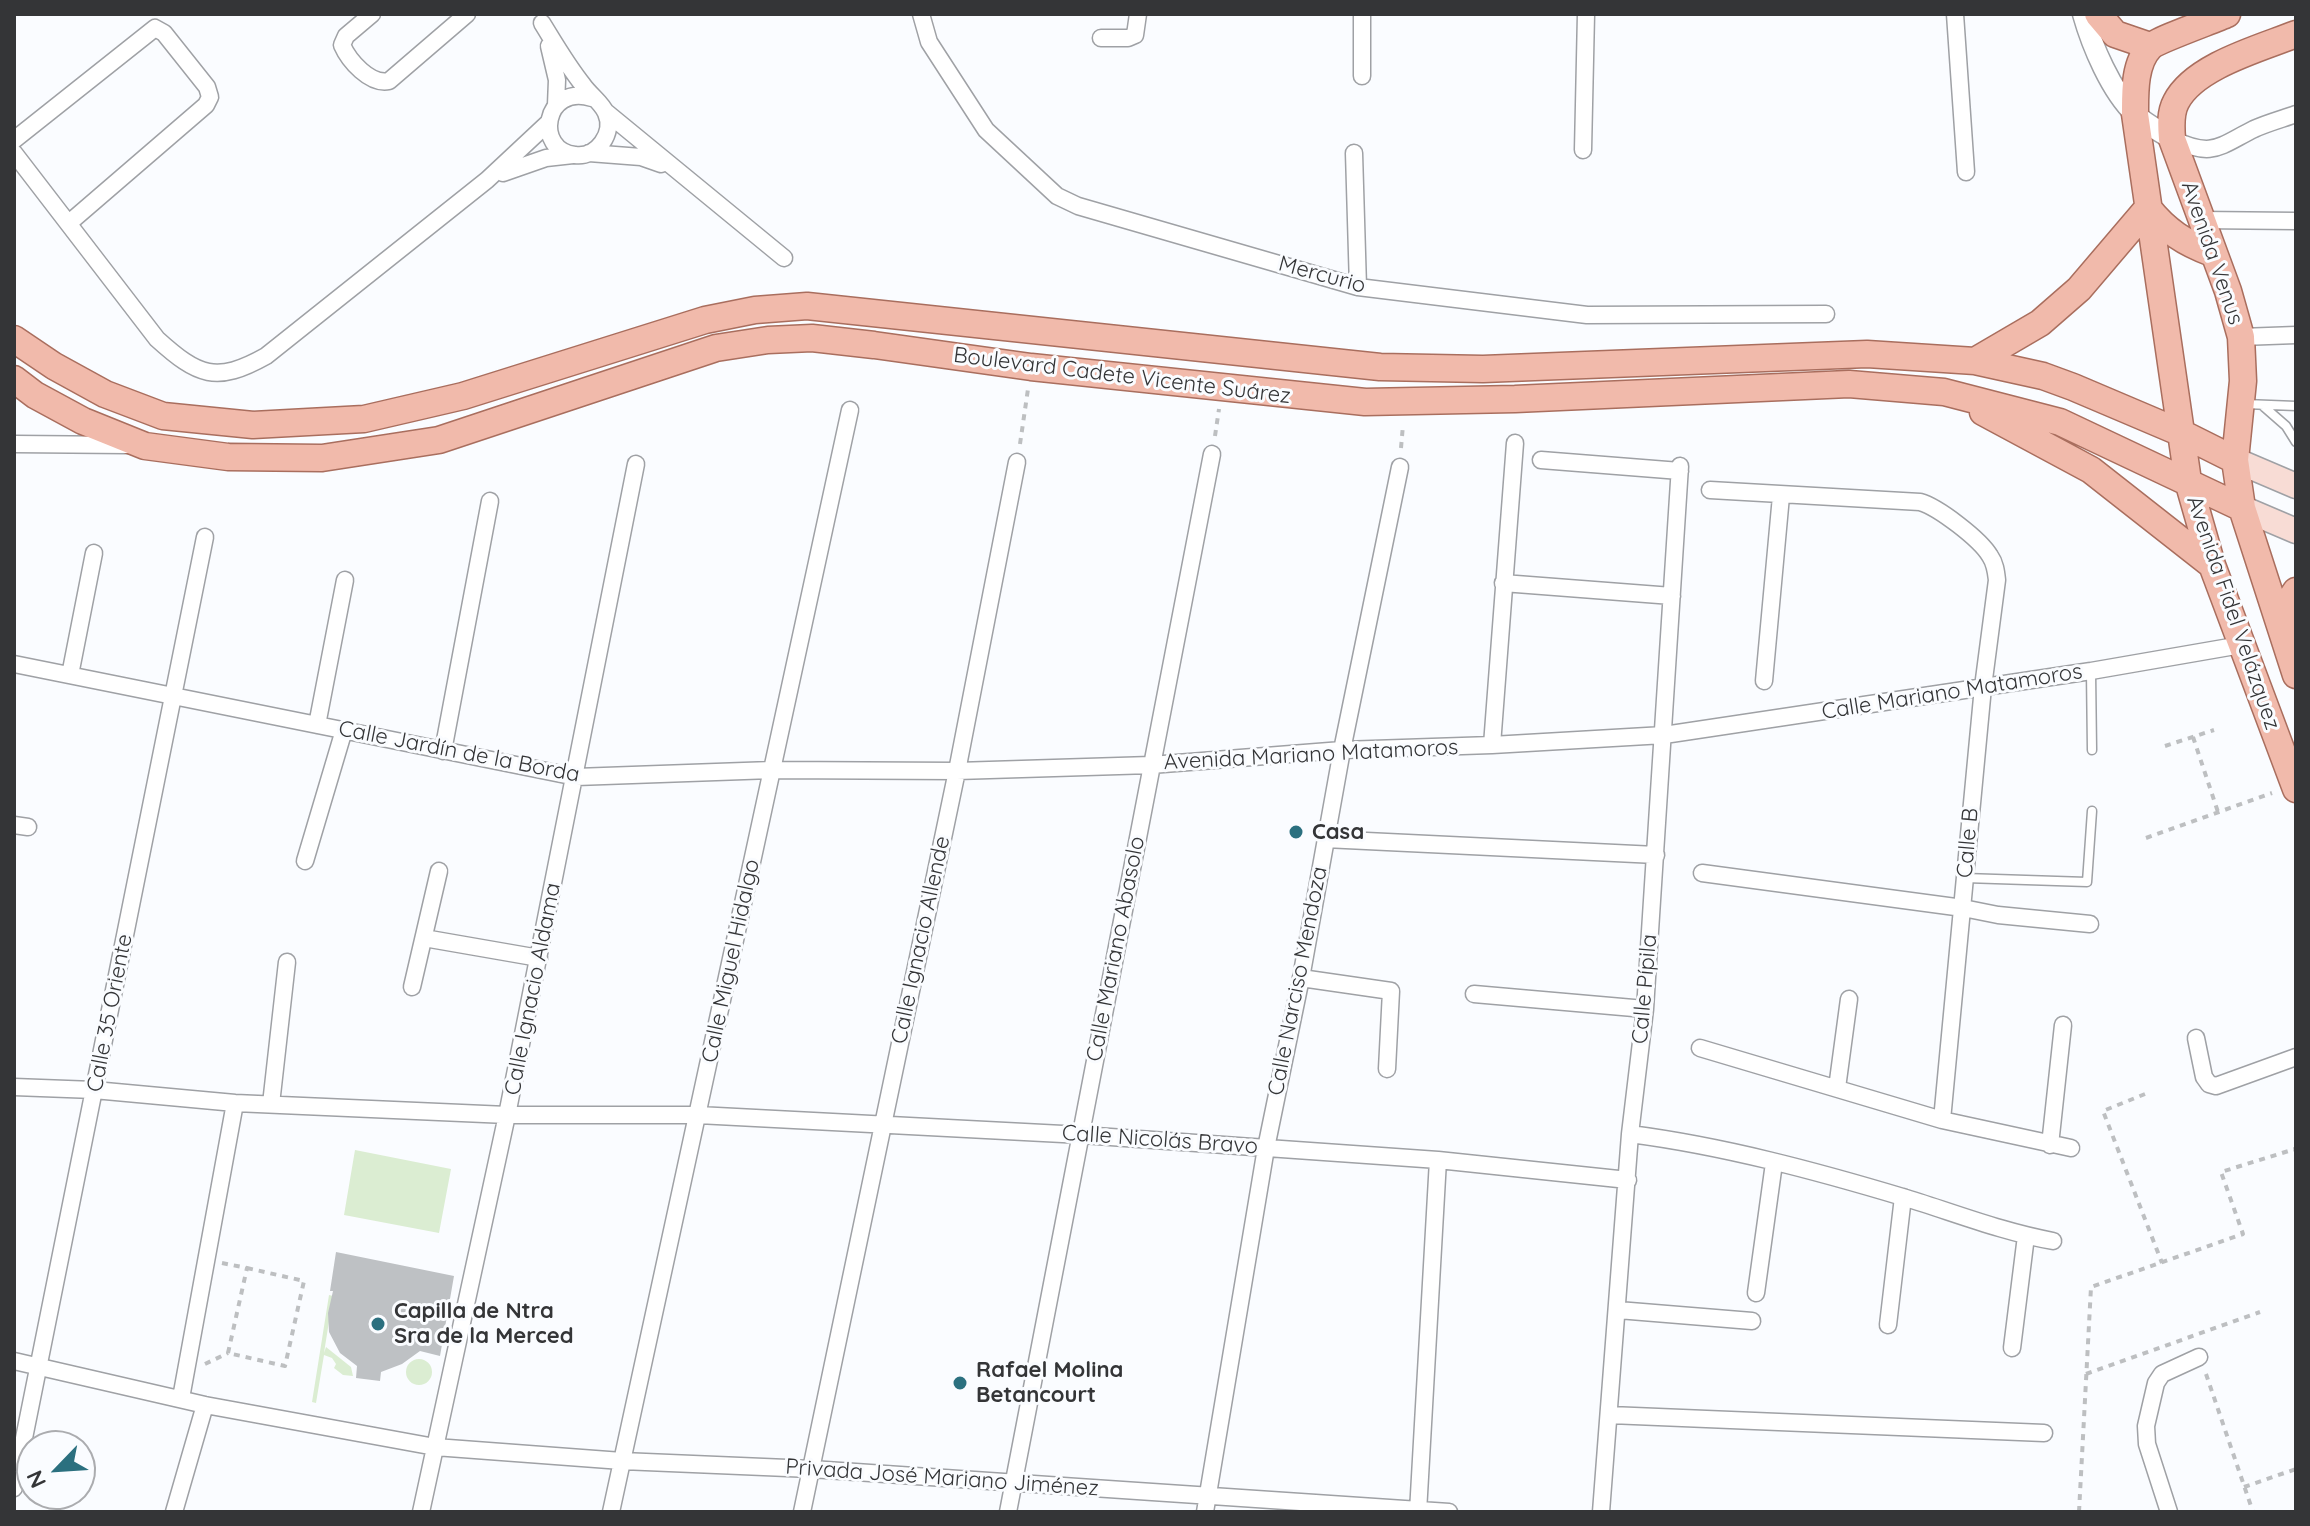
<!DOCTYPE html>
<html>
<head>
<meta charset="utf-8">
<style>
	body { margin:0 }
	#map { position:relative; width:2310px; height:1526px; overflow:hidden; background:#fafcff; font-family:Quicksand,sans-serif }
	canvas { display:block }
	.frame { position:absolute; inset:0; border:16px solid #343537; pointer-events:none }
	.north { position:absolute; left:16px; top:1430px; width:80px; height:80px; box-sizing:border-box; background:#fafcff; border:2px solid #abacaf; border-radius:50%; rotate:245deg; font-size:22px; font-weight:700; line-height:32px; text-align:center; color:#343537 }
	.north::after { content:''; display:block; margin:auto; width:28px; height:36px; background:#2b707f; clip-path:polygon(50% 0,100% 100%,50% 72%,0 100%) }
</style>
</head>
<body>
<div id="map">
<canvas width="2310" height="1526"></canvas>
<div class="frame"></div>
<div class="north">N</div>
</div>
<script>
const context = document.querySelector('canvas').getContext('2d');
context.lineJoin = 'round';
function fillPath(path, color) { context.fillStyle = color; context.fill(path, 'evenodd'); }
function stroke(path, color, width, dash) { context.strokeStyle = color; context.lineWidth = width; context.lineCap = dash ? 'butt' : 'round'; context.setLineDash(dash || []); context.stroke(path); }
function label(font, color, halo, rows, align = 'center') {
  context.font = font + ' Quicksand,sans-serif'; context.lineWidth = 6; context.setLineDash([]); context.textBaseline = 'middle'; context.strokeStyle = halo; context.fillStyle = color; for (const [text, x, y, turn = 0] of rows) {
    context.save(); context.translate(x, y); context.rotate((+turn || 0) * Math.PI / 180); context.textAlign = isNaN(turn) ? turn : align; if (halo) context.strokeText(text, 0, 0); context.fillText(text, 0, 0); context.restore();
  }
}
fillPath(new Path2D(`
	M 355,1150 L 451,1169 L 439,1233 L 344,1215 Z
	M 329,1295 L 333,1296 L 324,1353 L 326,1347 L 351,1367 L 353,1376 L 343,1375 L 334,1368 L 336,1364 L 332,1358 L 324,1355 L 316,1403 L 312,1402 Z
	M406 1372a13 13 0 1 1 26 0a13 13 0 1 1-26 0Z`), '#dbedd2');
fillPath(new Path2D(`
	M 336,1252 L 454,1276 L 440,1356 L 420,1351 L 402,1364 L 381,1372 L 380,1381 L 356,1378 L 357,1366 L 340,1353 L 329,1332 L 328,1313 L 333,1291 L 330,1291 Z`), '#bec1c4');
const service = new Path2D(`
	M 2245,404 L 2296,406
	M 2262,405 L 2286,426 L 2296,442
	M 2091,672 L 2092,750
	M 1965,878 L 2087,882 L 2092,811`);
const minor = new Path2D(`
	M 372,14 L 346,36 L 342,45 C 349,61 370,85 389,81 L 467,14
	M 921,14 L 929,42 L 986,130 L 1057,196 L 1078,206 L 1358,287 L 1587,315 L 1826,314
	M 1955,14 L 1966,172
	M 542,23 C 555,44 567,65 583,85 C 590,95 602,103 606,113 C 615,133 597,158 575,155 C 534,151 543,83 592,98
	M 1101,38 L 1128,38 L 1135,35 L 1138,14
	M 549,46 L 557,80 L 556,105
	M 1362,76 L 1362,14
	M 606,112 L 784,258
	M 2172,139 C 2213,158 2218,147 2254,129 C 2267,123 2282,119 2296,114
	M 14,140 L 155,28 L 164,33 L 207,87 L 210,97 L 206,105 L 69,223
	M 1583,150 L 1586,14
	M 14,153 L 157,339 C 198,376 216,384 266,356 L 487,180 L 548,123
	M 589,153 L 641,157 L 661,164
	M 1354,153 L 1358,287
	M 503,173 L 546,158 L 573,155
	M 2200,220 L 2296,221
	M 2241,337 L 2296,335
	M 14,444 L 128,445
	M 1541,460 L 1680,471
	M 1710,490 L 1920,502 C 1938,507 1980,539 1990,556 C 1995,563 1996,571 1997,580 L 1983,687 L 1942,1120
	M 1503,583 L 1672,596
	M 14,664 L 576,777 L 772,770 L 957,771 L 1151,765 L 1342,750 L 1492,745 L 1664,735 L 2091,671 L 2241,645
	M 70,675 L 94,553
	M 1764,681 L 1781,496
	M 317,725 L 345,580
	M 1492,745 L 1515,443
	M 443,751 L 490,501
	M 14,825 L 28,827
	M 1325,839 L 1656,855
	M 305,861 L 344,730
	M 1702,873 L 1963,908 L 1998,915 L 2090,924
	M 424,938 L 539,958
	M 1301,978 L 1391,991 L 1387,1069
	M 412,987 L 439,871
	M 1474,994 L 1645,1009
	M 2196,1038 L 2204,1077 L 2209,1084 L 2216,1086 L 2296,1057
	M 1700,1048 L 1942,1120 L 2071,1148
	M 14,1087 L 94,1090 L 235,1103 L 507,1115 L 698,1115 L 1082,1135 L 1438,1160 L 1628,1180
	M 1837,1088 L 1849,999
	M 271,1104 L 287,962
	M 1630,1134 C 1723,1146 1816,1171 1906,1198 C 1955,1213 2003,1232 2053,1241
	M 2050,1145 L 2063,1025
	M 1756,1293 L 1774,1163
	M 1618,1310 L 1752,1321
	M 1888,1325 L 1903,1197
	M 2012,1348 L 2026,1236
	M 14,1361 L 205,1405 L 435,1447 L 622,1461 L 811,1469 L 1449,1512
	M 181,1398 L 235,1103
	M 1610,1415 L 2044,1433
	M 14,1488 L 205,537
	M 174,1512 L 205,1405
	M 421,1512 L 507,1115 L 636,464
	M 611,1512 L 850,410
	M 802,1512 L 957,771 L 1017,462
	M 1008,1512 L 1212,454
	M 1205,1512 L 1266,1148 L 1301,978 L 1342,750 L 1400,467
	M 1418,1512 L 1438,1160
	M 1601,1512 L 1630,1134 L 1645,1009 L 1680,466
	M 2169,1512 L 2147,1444 L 2146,1426 L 2156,1383 L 2162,1374 L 2199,1357`);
const tertiary = new Path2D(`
	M 2083,14 C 2092,46 2111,91 2135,114 C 2145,124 2160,131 2172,139`);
const secondary = new Path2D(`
	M 2235,460 L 2296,486
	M 2242,508 L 2296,531`);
const primary = new Path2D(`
	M 2098,14 L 2115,34 L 2150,46
	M 2227,14 C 2214,20 2157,40 2150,47 C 2134,63 2135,94 2135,114 L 2188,481 L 2212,565 L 2296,789
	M 2296,34 C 2261,48 2194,66 2176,102 C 2170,113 2171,127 2172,139 L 2228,291 L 2241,337 L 2243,381 L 2235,460 L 2242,508 L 2296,675
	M 2148,208 C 2166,231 2185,243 2212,253
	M 14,339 L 54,366 L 105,394 L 163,416 L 253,425 L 364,419 L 463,396 L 705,320 L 755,310 L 807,306 L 1380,367 L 1483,369 L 1867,354 L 1975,361 L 2043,376 L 2073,387 L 2179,432 L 2235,460
	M 1975,361 L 2040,323 L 2079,289 L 2148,208
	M 14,379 L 35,395 L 83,421 L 145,446 L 228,457 L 322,458 L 439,440 L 716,348 L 768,340 L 812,338 L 874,345 L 1031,367 L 1365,402 L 1515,399 L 1849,384 L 1944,392 L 2060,422 L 2242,508
	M 1983,412 L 2091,470 L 2212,565
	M 2288,639 L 2292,597 L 2296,591`);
stroke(service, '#9fa1a5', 11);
stroke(minor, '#9fa1a5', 19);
stroke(tertiary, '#9fa1a5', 23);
stroke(secondary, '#9fa1a5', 27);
stroke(primary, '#a96e5e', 29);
stroke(new Path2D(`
	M 1215,436 L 1219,409
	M 1020,444 L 1028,389
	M 1401,448 L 1403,425
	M 2193,737 L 2218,812
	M 2165,746 L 2214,730
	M 2146,838 L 2272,793
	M 2145,1094 L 2103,1111 L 2162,1263
	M 222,1263 L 247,1268
	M 247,1268 L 304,1281 L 285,1366 L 228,1353 Z
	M 205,1364 L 228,1353
	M 2086,1374 L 2260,1312
	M 2206,1374 L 2253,1512
	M 2244,1487 L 2296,1469
	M 2079,1512 L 2091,1287 L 2243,1234 L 2221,1172 L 2295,1149 L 2296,1152`), '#bdbfc1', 4, [6, 6]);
stroke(service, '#fff', 8);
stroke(minor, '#fff', 16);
stroke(tertiary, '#fff', 20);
stroke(secondary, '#f8dcd5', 24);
stroke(primary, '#f1baab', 26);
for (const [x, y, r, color] of [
	[1296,832,8,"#2b707f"],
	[378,1324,8,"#2b707f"],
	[960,1383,8,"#2b707f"]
]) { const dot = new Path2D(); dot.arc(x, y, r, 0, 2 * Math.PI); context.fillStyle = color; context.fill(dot); stroke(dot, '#fafcff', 3); }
label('22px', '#343537', '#fafcff', [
	["Avenida Venus",2212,253,71],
	["Mercurio",1322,275,15],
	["Boulevard Cadete Vicente Suárez",1122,376,7],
	["Avenida Fidel Velázquez",2233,613,71],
	["Calle Mariano Matamoros",1952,692,-9],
	["Calle Jardín de la Borda",459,752,11],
	["Avenida Mariano Matamoros",1311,755,-3],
	["Calle B",1968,843,-85],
	["Calle Ignacio Allende",921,940,-78],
	["Calle Mariano Abasolo",1116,949,-79],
	["Calle Miguel Hidalgo",731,961,-78],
	["Calle Narciso Mendoza",1298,981,-79],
	["Calle Ignacio Aldama",533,989,-79],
	["Calle Pípila",1645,989,-85],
	["Calle 35 Oriente",110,1013,-79],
	["Calle Nicolás Bravo",1160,1140,4],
	["Privada José Mariano Jiménez",942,1478,4]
]);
label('bold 22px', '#343537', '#fafcff', [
	["Casa",1312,832],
	["Capilla de Ntra",394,1311],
	["Sra de la Merced",394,1336],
	["Rafael Molina",976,1370],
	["Betancourt",976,1395]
], 'left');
</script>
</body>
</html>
